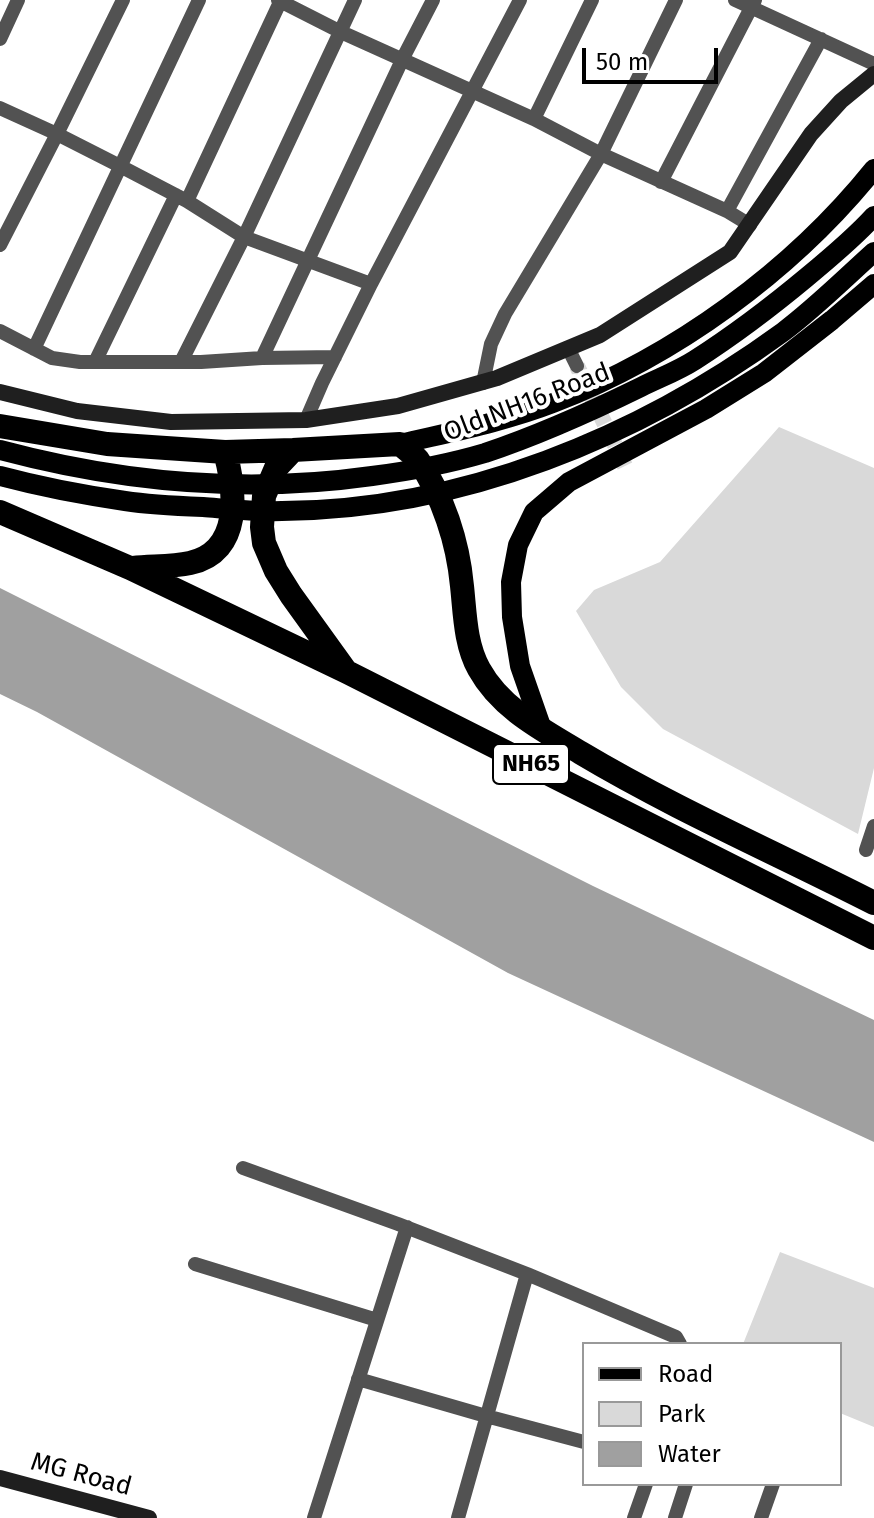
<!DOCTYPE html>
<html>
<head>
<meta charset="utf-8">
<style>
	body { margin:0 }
	#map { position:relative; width:874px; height:1518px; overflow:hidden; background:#fff; font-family:"Fira Sans",sans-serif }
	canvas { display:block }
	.legend { position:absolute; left:582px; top:1342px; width:260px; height:144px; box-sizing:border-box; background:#fff; border:2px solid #999; margin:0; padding:10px 14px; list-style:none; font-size:24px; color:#000 }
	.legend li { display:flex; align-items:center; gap:16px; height:40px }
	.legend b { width:40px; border:2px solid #999 }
	.scale { position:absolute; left:582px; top:48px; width:136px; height:36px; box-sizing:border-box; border:4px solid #000; border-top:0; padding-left:10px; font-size:24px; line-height:28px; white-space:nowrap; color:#000; -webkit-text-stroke:6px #fff; paint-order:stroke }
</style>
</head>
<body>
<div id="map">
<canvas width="874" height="1518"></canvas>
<ul class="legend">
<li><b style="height:10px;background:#000"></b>Road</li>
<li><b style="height:22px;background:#d9d9d9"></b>Park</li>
<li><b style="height:22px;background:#a0a0a0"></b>Water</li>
</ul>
<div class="scale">50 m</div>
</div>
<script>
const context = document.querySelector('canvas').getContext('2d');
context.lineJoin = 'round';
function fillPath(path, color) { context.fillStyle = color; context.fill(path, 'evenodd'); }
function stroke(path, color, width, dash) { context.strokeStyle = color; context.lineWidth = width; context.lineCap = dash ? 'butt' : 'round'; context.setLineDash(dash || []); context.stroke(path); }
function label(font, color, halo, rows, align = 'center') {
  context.font = font + ' "Fira Sans",sans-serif'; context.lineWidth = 8; context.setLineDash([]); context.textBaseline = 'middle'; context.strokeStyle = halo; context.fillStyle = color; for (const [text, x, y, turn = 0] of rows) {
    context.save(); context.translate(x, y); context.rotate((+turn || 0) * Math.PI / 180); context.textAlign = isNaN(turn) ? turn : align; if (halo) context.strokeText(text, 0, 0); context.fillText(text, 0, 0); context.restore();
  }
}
fillPath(new Path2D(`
	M 779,427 L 874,468 L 874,768 L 858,834 L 663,729 L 621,687 L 576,611 L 594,590 L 660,562 Z
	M 780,1252 L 874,1288 L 874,1427 L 840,1413 L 840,1344 L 743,1344 Z`), '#d9d9d9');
fillPath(new Path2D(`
	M 0,588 L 593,886 L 874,1020 L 874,1142 L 508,973 L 37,712 L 0,694 Z`), '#a0a0a0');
stroke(new Path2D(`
	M 577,366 L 625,466`), '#d9d9d9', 16, [16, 8]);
stroke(new Path2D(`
	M 278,0 L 341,32 L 534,119 L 601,154 L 727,211 L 750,225
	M 735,0 L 874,64
	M 0,39 L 18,0
	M 0,108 L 57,134 L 120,166 L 187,201 L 244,237 L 371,284
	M 534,119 L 592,0
	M 661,182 L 755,0
	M 187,201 L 281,0
	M 727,211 L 821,39
	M 0,245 L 57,134 L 123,0
	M 0,331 L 52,358 L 80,362 L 201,362 L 262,358 L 335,357
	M 568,348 L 577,366
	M 34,349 L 199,0
	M 262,358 L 403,58 L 433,0
	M 95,362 L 176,195
	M 181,362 L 244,237 L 355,0
	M 483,383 L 491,344 L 505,314 L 601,154 L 676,0
	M 306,420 L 322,383 L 371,284 L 520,0
	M 866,850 L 874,826
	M 243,1168 L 398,1224 L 527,1274 L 676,1337 L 680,1344
	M 195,1264 L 377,1320
	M 358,1379 L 486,1416 L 584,1442
	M 314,1518 L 407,1227
	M 458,1518 L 527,1274
	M 634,1518 L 646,1484
	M 675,1518 L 686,1484
	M 761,1518 L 773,1484`), '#525252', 14);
stroke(new Path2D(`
	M 0,392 L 77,411 L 171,422 L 306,420 L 398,406 L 497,378 L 600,335 L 730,252 L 811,134 L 841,101 L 874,74
	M 0,1478 L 149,1518`), '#1f1f1f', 16);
stroke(new Path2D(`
	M 400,444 C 451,432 504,422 553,403 C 675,356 792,271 874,169
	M 0,450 C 123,483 245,494 372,476 C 410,471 448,464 485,453 C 539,435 590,412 641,387 C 659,378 678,371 695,360 C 734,335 771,307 807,277 C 830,258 854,238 874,216
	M 0,476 C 41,487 83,495 125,501 C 151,505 177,506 203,507 C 229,509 256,512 282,511 C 462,510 639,437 783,332 C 815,308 844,279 874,252
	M 542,729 L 520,666 L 512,617 L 511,582 L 518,545 L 534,512 L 569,482 L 706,409 L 764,373 L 832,320 L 874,284`), '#000', 20);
stroke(new Path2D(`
	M 0,426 L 107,444 L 225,452 L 293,450 L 400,444 C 406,449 413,454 418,460 C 443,496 458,542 462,586 C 465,613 465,644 479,669 C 501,709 543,730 581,753 C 675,809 776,853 874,903
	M 293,450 L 276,468 L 264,496 L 262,527 L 264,543 L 276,571 L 291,595 L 345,670
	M 0,512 L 130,568 L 347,672 L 874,938
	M 133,568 C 152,566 172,567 190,563 C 242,552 236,492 225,452`), '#000', 24);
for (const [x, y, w] of [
	[531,764,76]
]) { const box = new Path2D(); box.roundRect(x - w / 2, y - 20, w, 40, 6); context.fillStyle = '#fff'; context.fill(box); stroke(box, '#000', 2); }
label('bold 24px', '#000', null, [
	["NH65",531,764]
]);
label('26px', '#000', '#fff', [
	["Old NH16 Road",527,403,-21],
	["MG Road",81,1475,15]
]);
</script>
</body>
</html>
